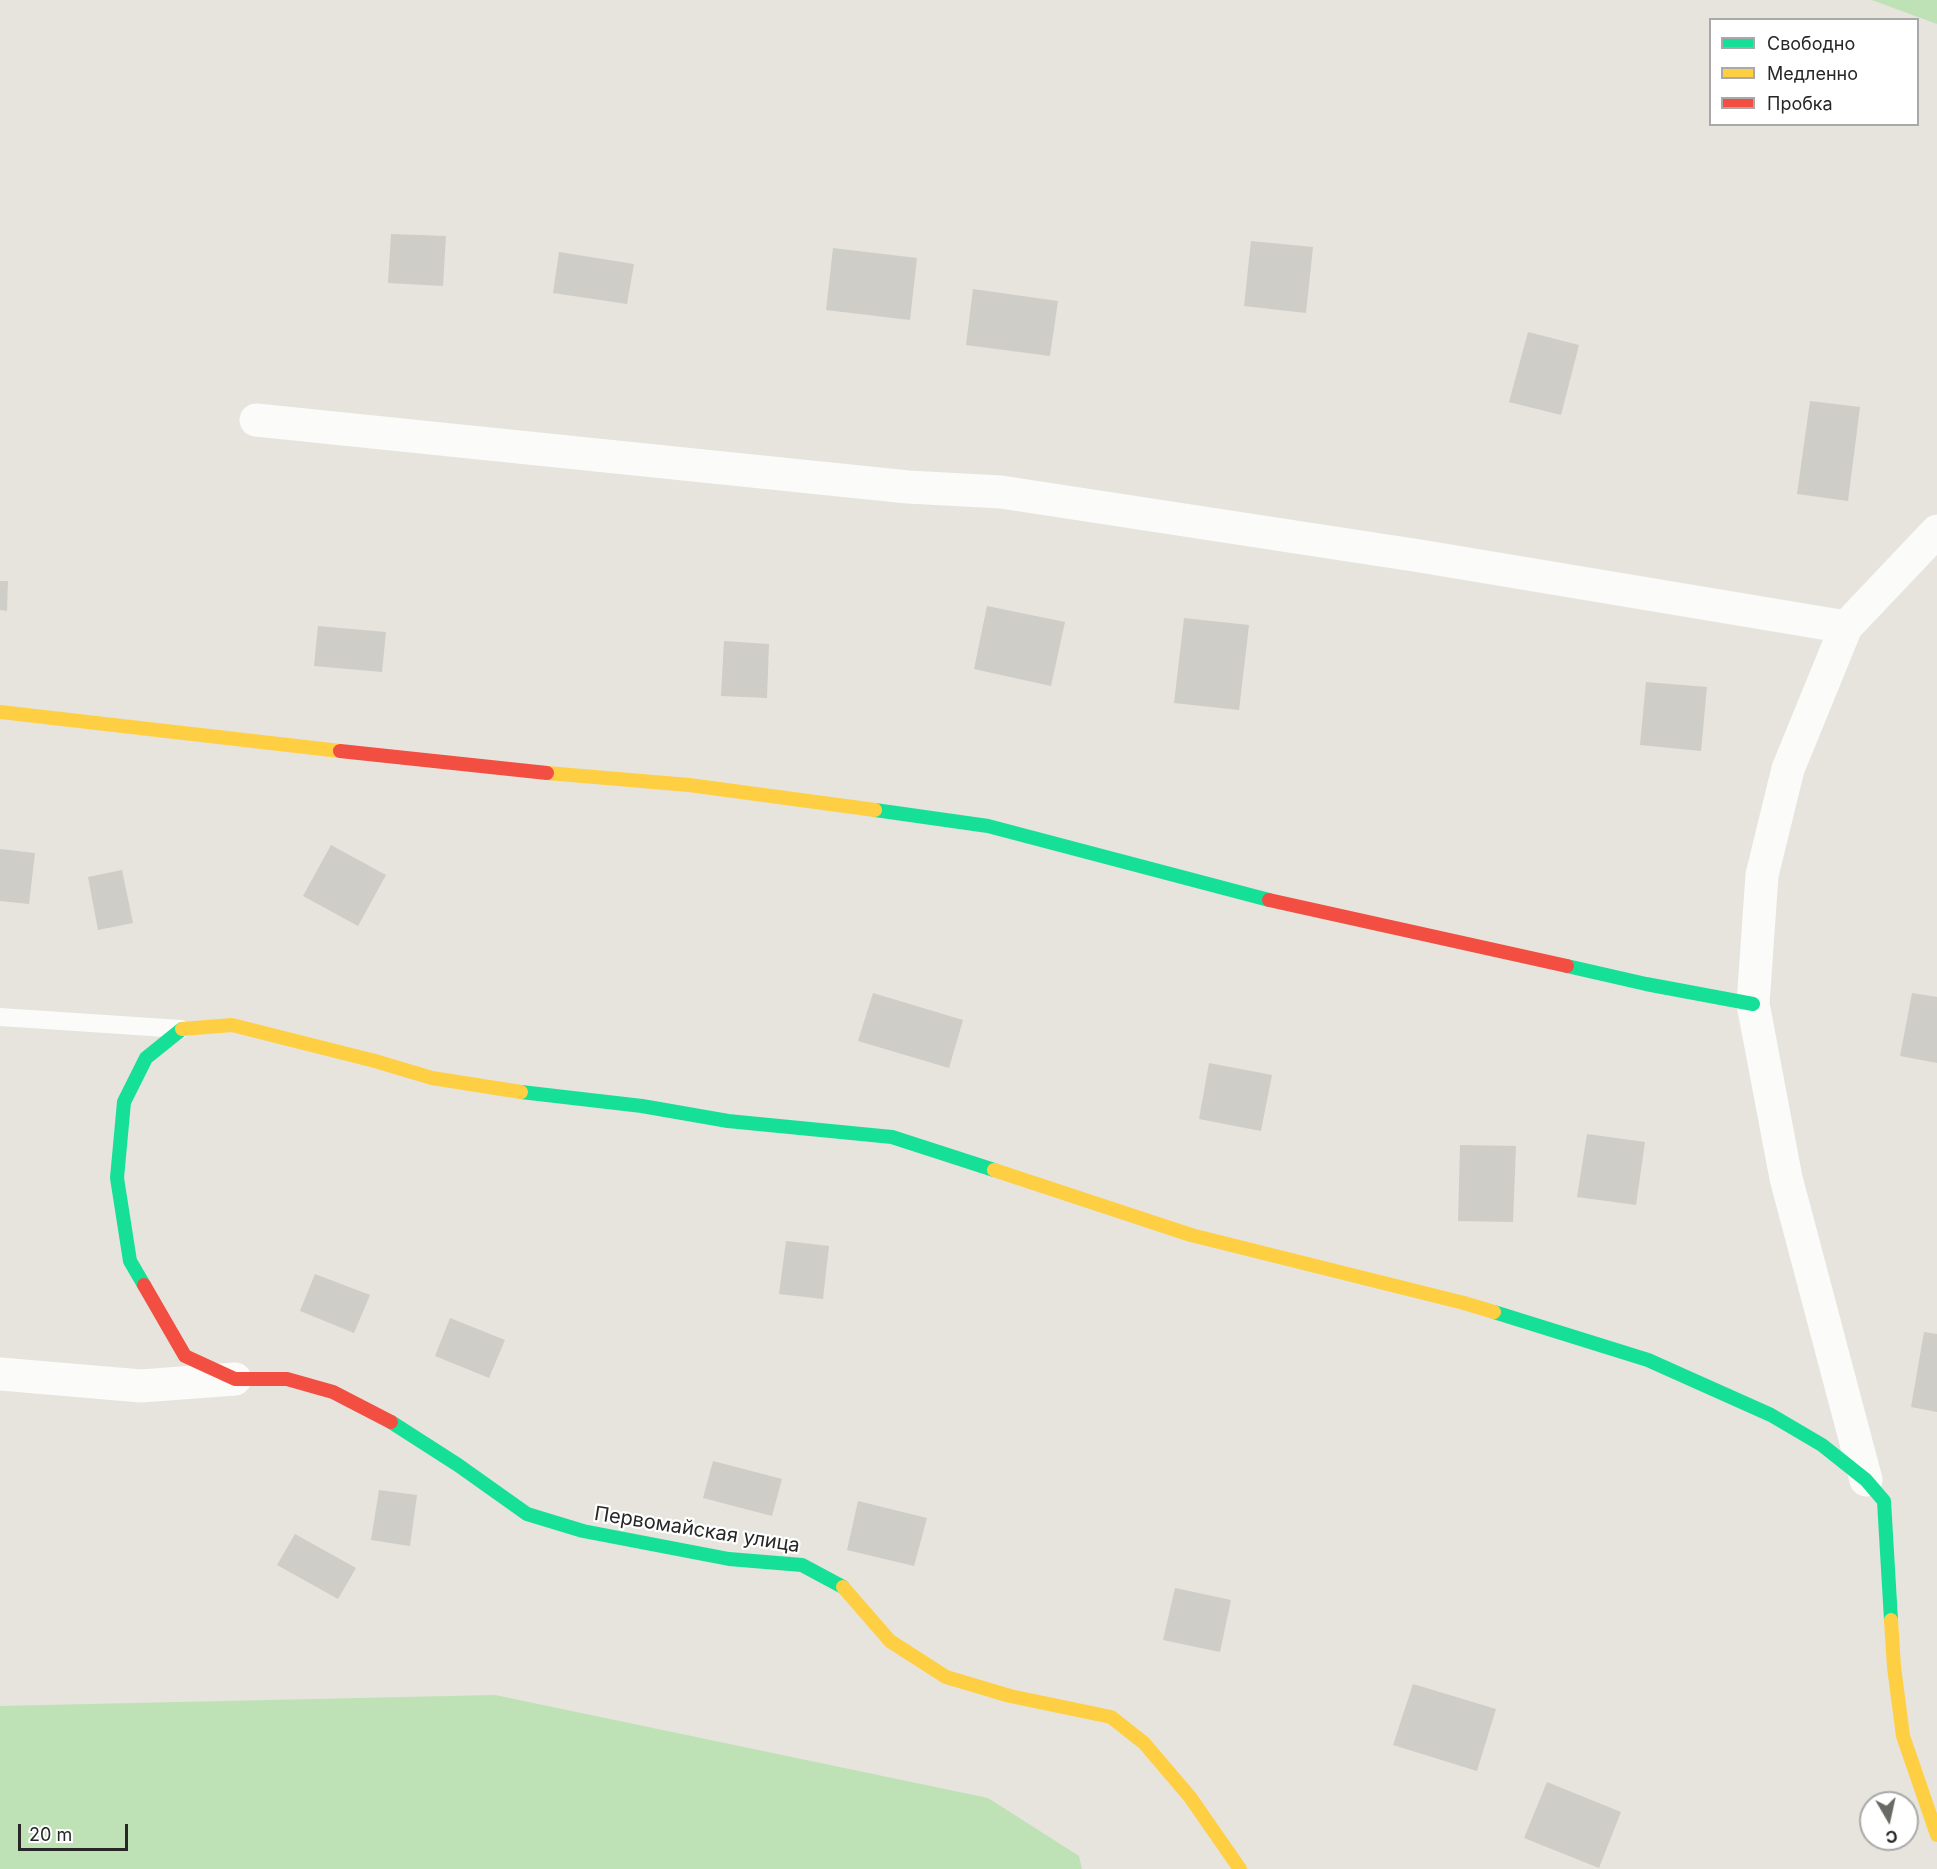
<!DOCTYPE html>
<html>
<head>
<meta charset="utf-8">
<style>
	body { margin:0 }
	#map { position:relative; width:1937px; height:1869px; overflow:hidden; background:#e6e4dc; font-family:Inter,sans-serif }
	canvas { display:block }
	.legend { position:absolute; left:1709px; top:18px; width:210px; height:108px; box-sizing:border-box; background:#fff; border:2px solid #a9a9a9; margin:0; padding:8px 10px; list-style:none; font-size:18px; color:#272727 }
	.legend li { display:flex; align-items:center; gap:12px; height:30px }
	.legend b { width:30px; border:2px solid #a9a9a9 }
	.north { position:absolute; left:1859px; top:1791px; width:60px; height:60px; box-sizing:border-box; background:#fff; border:2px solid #a9a9a9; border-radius:50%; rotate:171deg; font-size:16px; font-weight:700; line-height:24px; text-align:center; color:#272727 }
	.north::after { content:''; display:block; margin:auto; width:21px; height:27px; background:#6a6966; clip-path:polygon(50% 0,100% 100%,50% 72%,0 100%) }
	.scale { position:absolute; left:18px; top:1824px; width:110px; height:27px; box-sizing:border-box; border:3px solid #272727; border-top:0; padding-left:8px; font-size:18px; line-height:21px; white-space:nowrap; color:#272727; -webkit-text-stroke:4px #fff; paint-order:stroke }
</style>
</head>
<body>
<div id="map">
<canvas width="1937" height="1869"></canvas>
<ul class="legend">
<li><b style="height:8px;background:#16e098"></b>Свободно</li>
<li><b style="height:8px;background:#ffcf43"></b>Медленно</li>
<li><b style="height:8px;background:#f24e42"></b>Пробка</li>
</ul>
<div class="north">С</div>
<div class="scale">20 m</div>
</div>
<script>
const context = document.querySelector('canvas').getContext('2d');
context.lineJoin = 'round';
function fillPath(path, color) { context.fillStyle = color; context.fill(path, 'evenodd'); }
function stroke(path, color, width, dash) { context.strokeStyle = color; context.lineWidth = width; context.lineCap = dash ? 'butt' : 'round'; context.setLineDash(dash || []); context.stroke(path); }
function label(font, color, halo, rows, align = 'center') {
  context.font = font + ' Inter,sans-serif'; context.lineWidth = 4.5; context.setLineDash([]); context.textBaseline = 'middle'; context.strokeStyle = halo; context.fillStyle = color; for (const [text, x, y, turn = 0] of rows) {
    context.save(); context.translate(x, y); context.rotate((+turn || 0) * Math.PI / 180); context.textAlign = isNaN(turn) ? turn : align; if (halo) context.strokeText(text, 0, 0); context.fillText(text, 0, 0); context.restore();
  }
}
fillPath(new Path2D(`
	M 1872,0 L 1937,0 L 1937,24 Z
	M 495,1695 L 988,1798 L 1079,1856 L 1082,1869 L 0,1869 L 0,1706 Z`), '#bfe1b6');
fillPath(new Path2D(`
	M 391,234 L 446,236 L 443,286 L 388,283 Z
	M 1251,241 L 1313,247 L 1306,313 L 1244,306 Z
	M 833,248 L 917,258 L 910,320 L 826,310 Z
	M 559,252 L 634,264 L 627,304 L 553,293 Z
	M 973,289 L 1058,301 L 1050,356 L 966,345 Z
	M 1528,332 L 1579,345 L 1561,415 L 1509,402 Z
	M 1810,401 L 1860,407 L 1848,501 L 1797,494 Z
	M 0,581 L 8,581 L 7,611 L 0,610 Z
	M 987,606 L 1065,622 L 1051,686 L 974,669 Z
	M 1184,618 L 1249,625 L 1239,710 L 1174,703 Z
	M 318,626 L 386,632 L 382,672 L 314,666 Z
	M 724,641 L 769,644 L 767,698 L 721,696 Z
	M 1646,682 L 1707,687 L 1701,751 L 1640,745 Z
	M 331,845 L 386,875 L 358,926 L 303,896 Z
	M 0,849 L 35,853 L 29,904 L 0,901 Z
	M 122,870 L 133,923 L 98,930 L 88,877 Z
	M 873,993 L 963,1020 L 949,1068 L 858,1041 Z
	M 1912,993 L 1937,997 L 1937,1063 L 1900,1056 Z
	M 1209,1063 L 1272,1075 L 1261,1131 L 1199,1119 Z
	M 1587,1134 L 1645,1142 L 1636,1205 L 1577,1197 Z
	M 1460,1145 L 1516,1146 L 1513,1222 L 1458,1221 Z
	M 786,1241 L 829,1246 L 823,1299 L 779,1294 Z
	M 315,1274 L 370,1295 L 354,1333 L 300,1311 Z
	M 450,1318 L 505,1340 L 489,1378 L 435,1356 Z
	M 1924,1332 L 1937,1334 L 1937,1412 L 1911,1407 Z
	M 713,1461 L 782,1479 L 772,1516 L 703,1498 Z
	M 379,1490 L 417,1495 L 410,1546 L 371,1540 Z
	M 858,1501 L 927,1518 L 914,1566 L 847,1550 Z
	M 295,1534 L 356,1568 L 338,1599 L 277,1565 Z
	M 1175,1588 L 1231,1600 L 1220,1652 L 1163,1640 Z
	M 1413,1684 L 1496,1709 L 1477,1771 L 1393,1745 Z
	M 1547,1782 L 1621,1812 L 1599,1868 L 1524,1838 Z`), '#cecdc8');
stroke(new Path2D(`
	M 0,1017 L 181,1029`), '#fbfbfa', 18);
stroke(new Path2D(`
	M 256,420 L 908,487 L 1001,492 L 1420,556 L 1846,627
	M 0,1374 L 141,1386 L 235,1379
	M 1866,1480 L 1786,1178 L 1753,1004 L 1762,875 L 1788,769 L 1846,627 L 1937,531`), '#fbfbfa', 33);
stroke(new Path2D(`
	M 875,810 L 988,826 L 1269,900
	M 1567,966 L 1646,984 L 1753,1004
	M 521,1092 L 642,1106 L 728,1121 L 892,1137 L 994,1170
	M 144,1285 L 130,1261 L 117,1178 L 124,1102 L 146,1058 L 182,1029
	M 1494,1312 L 1648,1360 L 1771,1415 L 1822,1445 L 1866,1480 L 1884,1501 L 1891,1620
	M 391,1422 L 458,1465 L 527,1514 L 583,1531 L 729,1559 L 802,1565 L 843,1587`), '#16e098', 14);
stroke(new Path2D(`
	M 0,712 L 340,751
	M 547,773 L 689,785 L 875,810
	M 182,1029 L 232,1025 L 375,1061 L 432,1078 L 521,1092
	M 994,1170 L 1191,1235 L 1464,1303 L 1494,1312
	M 843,1587 L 890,1641 L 946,1677 L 1010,1696 L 1111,1717 L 1144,1743 L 1190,1797 L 1240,1869
	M 1891,1620 L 1894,1667 L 1903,1736 L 1937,1835`), '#ffcf43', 14);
stroke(new Path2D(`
	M 340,751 L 547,773
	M 1269,900 L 1567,966
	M 144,1285 L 185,1356 L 235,1379 L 287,1379 L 333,1392 L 391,1422`), '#f24e42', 14);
label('20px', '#272727', '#fff', [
	["Первомайская улица",697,1530,9]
]);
</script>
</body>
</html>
